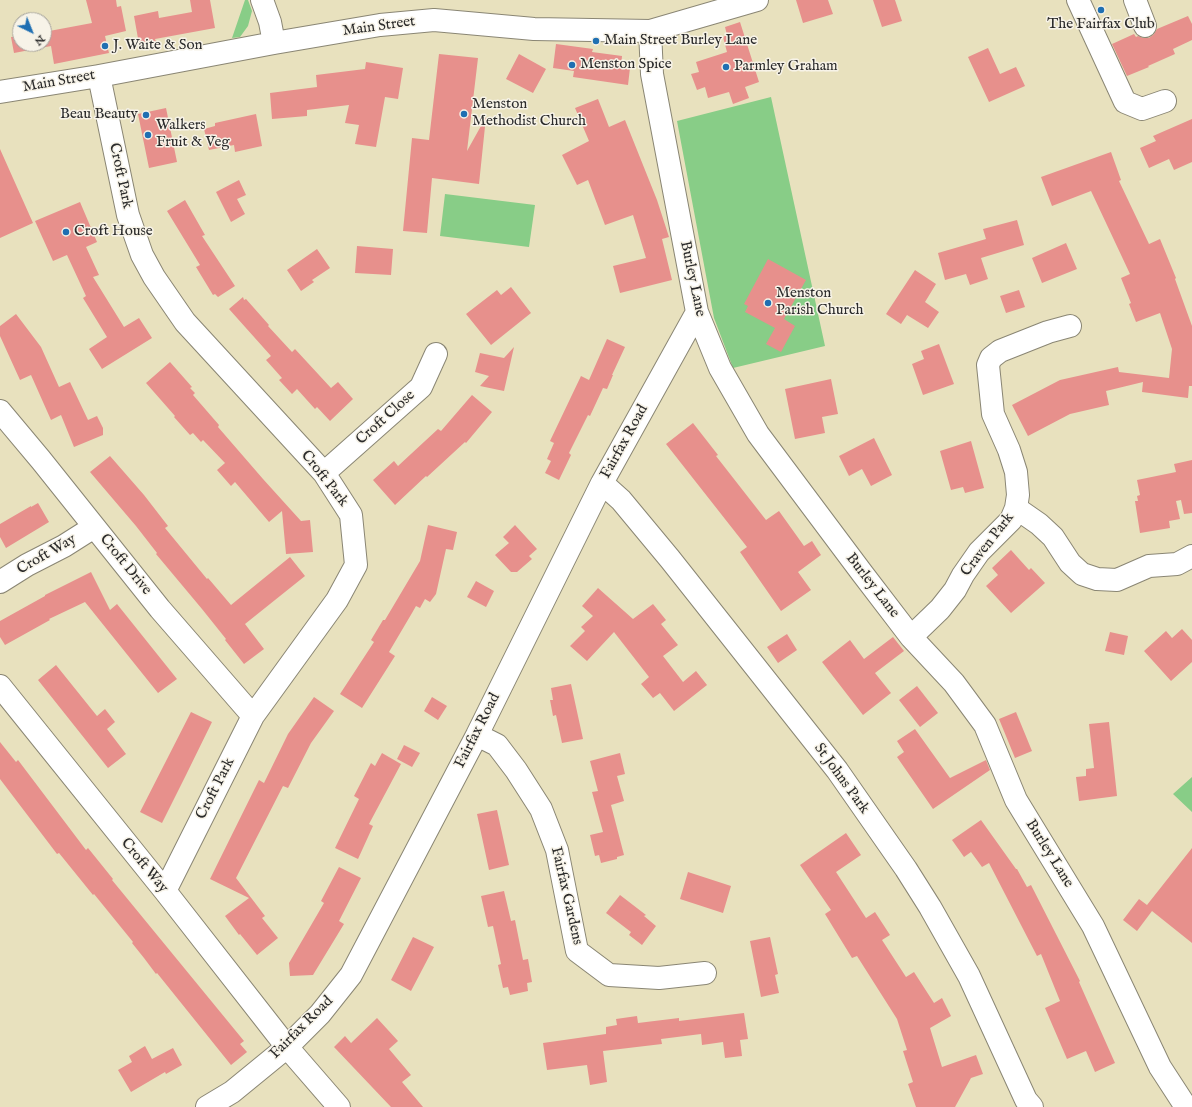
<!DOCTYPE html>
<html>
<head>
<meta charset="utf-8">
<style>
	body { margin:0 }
	#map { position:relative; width:1192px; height:1107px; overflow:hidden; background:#e8e1be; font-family:"IM FELL English",serif }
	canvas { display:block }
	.north { position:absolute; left:12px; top:12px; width:40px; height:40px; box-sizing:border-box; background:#f7f3e8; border:1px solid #a5a39c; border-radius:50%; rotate:137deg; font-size:11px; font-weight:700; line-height:16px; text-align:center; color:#2b2b2b }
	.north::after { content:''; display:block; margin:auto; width:14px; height:18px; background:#1f6fb2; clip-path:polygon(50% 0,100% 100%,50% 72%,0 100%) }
</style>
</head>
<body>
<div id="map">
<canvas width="1192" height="1107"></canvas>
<div class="north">N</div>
</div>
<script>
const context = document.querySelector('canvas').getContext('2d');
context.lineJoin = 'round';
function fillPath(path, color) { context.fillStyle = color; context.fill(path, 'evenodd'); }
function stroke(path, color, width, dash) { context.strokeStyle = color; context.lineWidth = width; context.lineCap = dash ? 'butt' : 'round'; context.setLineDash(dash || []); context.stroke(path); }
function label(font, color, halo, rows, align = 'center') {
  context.font = font + ' "IM FELL English",serif'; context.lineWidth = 3; context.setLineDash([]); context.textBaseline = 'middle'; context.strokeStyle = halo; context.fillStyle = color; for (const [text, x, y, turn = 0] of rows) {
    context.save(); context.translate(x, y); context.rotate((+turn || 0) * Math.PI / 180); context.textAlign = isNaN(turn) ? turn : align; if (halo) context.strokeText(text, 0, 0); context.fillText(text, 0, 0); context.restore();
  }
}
fillPath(new Path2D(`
	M 245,0 L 248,0 L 252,11 L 248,26 L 240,37 L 232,38 Z
	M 771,97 L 825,346 L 733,368 L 714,318 L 677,121 Z
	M 445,194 L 535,205 L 529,247 L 440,236 Z
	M 1192,777 L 1192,812 L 1173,794 Z`), '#88cd87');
fillPath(new Path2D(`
	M 86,0 L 116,0 L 117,7 L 121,6 L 126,31 L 105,36 L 109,53 L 54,64 L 51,46 L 14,53 L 11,37 L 20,36 L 20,44 L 44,44 L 44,32 L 92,23 Z
	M 190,0 L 210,0 L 215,28 L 155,39 L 156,42 L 139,44 L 134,16 L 158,11 L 159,18 L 192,12 Z
	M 796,0 L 828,0 L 833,14 L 803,23 Z
	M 873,0 L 895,0 L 902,21 L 882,27 Z
	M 1188,16 L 1192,24 L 1192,40 L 1173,49 L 1175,54 L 1148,66 L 1149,67 L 1127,76 L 1112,44 L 1134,34 L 1136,37 L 1138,36 L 1143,38 L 1149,38 L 1154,34 L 1157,29 Z
	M 740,22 L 759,82 L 745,87 L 749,98 L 733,104 L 729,92 L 708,98 L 705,87 L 697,90 L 691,74 L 699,72 L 696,62 L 727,52 L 723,37 L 727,35 L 725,27 Z
	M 556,44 L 593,49 L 592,52 L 622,56 L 621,67 L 630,68 L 628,85 L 573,77 L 574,71 L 553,68 Z
	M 988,48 L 1000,74 L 1016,67 L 1025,86 L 989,102 L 968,57 Z
	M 439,54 L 478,58 L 467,151 L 486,117 L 479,184 L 432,178 L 427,233 L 403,231 L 412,138 L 429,140 Z
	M 519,54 L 546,69 L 533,93 L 506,79 Z
	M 366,62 L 403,68 L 398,99 L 385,97 L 376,147 L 355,144 L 359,125 L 345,123 L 349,105 L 307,110 L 307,116 L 272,119 L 270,93 L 317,87 L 316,75 L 365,69 Z
	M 598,99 L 609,127 L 625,120 L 657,200 L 669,237 L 662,239 L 672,280 L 620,293 L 613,266 L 646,258 L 633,215 L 605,225 L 588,180 L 577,185 L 562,155 L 589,141 L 575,108 Z
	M 166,108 L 177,162 L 149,168 L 138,114 Z
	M 256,114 L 262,146 L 235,152 L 234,145 L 209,150 L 204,129 L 215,126 L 215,123 Z
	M 1192,119 L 1192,162 L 1174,170 L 1169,159 L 1149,168 L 1140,148 L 1156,141 L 1153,136 Z
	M 0,149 L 33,223 L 0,238 Z
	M 1111,152 L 1121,180 L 1119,181 L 1149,244 L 1160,239 L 1176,278 L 1175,279 L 1192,326 L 1192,386 L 1189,386 L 1188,398 L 1142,392 L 1143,382 L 1106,391 L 1109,405 L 1070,414 L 1028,436 L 1012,405 L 1060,380 L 1118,367 L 1119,372 L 1169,378 L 1172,349 L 1160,313 L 1136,322 L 1129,304 L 1131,303 L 1121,278 L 1130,274 L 1091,191 L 1052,206 L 1041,177 Z
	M 239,180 L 246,195 L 237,199 L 245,214 L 231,222 L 216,192 Z
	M 185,200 L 205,235 L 202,236 L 235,286 L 218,297 L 215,294 L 213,295 L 196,267 L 200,265 L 167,211 Z
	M 80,202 L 97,242 L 86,247 L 99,275 L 93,277 L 124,327 L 139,318 L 152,338 L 102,369 L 89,349 L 107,337 L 83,298 L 86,296 L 67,255 L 53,261 L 35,221 Z
	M 1017,220 L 1024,245 L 981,258 L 988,279 L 970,285 L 966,274 L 945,280 L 938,253 L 986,239 L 983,229 Z
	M 1066,243 L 1077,269 L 1042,283 L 1032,258 Z
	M 357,246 L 393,249 L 391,275 L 355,273 Z
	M 317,249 L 330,268 L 312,280 L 314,282 L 301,291 L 287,270 Z
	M 768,259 L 806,280 L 784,319 L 795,326 L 781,352 L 766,344 L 775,328 L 745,312 L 748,306 L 744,304 Z
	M 915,270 L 936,284 L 925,302 L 939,312 L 928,328 L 907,315 L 901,324 L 886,314 Z
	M 511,287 L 531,313 L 491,345 L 466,314 L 497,290 L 501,295 Z
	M 1019,290 L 1025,307 L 1006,313 L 1000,296 Z
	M 243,297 L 244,300 L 246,299 L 269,325 L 268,326 L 292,352 L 295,349 L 331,388 L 338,382 L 353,399 L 330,421 L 317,407 L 315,409 L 297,389 L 292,394 L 279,380 L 282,378 L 266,360 L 271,356 L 229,309 Z
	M 16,314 L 41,347 L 59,387 L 70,382 L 88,420 L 97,416 L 103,428 L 103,435 L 74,447 L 61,415 L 51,420 L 31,375 L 20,380 L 0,336 L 0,326 Z
	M 607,339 L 625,347 L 612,375 L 613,375 L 607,389 L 603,388 L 590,416 L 588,415 L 569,453 L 571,455 L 559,480 L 545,473 L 551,461 L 547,459 L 554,443 L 550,441 L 581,376 L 589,380 Z
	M 939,344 L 954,384 L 923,395 L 912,364 L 924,359 L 921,351 Z
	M 514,347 L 504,391 L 480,386 L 489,376 L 475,372 L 480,353 L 504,358 Z
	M 170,362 L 192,387 L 190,388 L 195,393 L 193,395 L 219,425 L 218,427 L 263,479 L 301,521 L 310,520 L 313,552 L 286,554 L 282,511 L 269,522 L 235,482 L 231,486 L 217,470 L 225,463 L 203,440 L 201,442 L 193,433 L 190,435 L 174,417 L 175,416 L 146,383 Z
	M 831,379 L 838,414 L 822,417 L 825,433 L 795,439 L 785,389 Z
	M 472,395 L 492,412 L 466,443 L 465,442 L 427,477 L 426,476 L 395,505 L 373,480 L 394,461 L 398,466 L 438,429 L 441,431 Z
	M 693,423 L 718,455 L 716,456 L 766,520 L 779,511 L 804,546 L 812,541 L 821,555 L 798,572 L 811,590 L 781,611 L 740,552 L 747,547 L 666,444 Z
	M 874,438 L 892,475 L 871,486 L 862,469 L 849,476 L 839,456 Z
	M 971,441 L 984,488 L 965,493 L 963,487 L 951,490 L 940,451 Z
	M 110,456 L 144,495 L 168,526 L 165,528 L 207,579 L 208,578 L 231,605 L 290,557 L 305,576 L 245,624 L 264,649 L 244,664 L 225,640 L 226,639 L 202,609 L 156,554 L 157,553 L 136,526 L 90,472 Z
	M 1192,460 L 1192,513 L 1184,514 L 1181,500 L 1176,501 L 1180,519 L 1169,521 L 1170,528 L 1140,533 L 1135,501 L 1138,501 L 1137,496 L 1140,495 L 1137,480 L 1176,472 L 1174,464 Z
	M 38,503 L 49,522 L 6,548 L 0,537 L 0,524 L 31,506 L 31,507 Z
	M 428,525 L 457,532 L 453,550 L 446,549 L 436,594 L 430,602 L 425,599 L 420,608 L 416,606 L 412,613 L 389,652 L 395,656 L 362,708 L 340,694 L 374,642 L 371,640 L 383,620 L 385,620 L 420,561 Z
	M 515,525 L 537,549 L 529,556 L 532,559 L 517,572 L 511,572 L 495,555 L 509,543 L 503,537 Z
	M 1011,550 L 1029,570 L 1031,568 L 1045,583 L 1011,613 L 986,586 L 998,575 L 992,568 Z
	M 91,572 L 110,610 L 117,604 L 177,679 L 158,693 L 85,602 L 49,619 L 50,620 L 5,645 L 0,637 L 0,621 L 45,596 L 45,595 Z
	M 476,581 L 494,591 L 486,607 L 467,597 Z
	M 598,588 L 633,619 L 653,604 L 666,620 L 661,624 L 678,645 L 663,656 L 683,682 L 696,671 L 707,685 L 674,711 L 660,693 L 653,698 L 641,684 L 649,677 L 614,632 L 587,661 L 570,646 L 585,631 L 581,627 L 593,616 L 582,606 Z
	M 1182,629 L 1192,640 L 1192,662 L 1171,681 L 1144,651 L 1166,631 L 1172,638 Z
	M 1110,632 L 1128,636 L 1124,655 L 1105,651 Z
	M 787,634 L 797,650 L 778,663 L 767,647 Z
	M 893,637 L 904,651 L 875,673 L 891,693 L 863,715 L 822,662 L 850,640 L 864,659 Z
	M 56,665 L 97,716 L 105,709 L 115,722 L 107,729 L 126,754 L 108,768 L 38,680 Z
	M 571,684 L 583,739 L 562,743 L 556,715 L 553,716 L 550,700 L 553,700 L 551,688 Z
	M 917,686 L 938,713 L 920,727 L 899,700 Z
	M 314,697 L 334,711 L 311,743 L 288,788 L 283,786 L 236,878 L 265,916 L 262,918 L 278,938 L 257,955 L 240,934 L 239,935 L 225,916 L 249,898 L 210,879 L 259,780 L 264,783 L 288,734 Z
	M 432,697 L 447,706 L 438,720 L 424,711 Z
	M 191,712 L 212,722 L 186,775 L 162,823 L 140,812 Z
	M 1016,712 L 1032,751 L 1015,758 L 999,719 Z
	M 1109,722 L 1117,796 L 1079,801 L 1076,777 L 1086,776 L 1086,769 L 1094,768 L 1089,724 Z
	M 915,729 L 950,778 L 986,760 L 990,770 L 933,809 L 897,757 L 904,752 L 897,741 Z
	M 0,742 L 16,762 L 18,760 L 86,850 L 88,848 L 113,879 L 112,880 L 244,1041 L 240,1044 L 247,1052 L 231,1065 L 157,973 L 156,974 L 144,958 L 132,943 L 133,942 L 94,894 L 93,895 L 59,853 L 57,854 L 0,779 Z
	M 404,745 L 420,753 L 412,767 L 397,759 Z
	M 382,753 L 401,764 L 369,824 L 373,826 L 358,859 L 335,848 L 359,799 L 354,796 L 371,763 L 375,766 Z
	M 620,753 L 625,774 L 617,776 L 624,801 L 611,805 L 624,855 L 617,857 L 617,859 L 601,863 L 599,855 L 595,856 L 590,835 L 603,832 L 592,792 L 598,791 L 590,761 Z
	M 497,810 L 509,865 L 489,870 L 477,814 Z
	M 981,820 L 1016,869 L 1017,869 L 1027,887 L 1031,885 L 1080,981 L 1079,982 L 1115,1063 L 1095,1072 L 1086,1051 L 1067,1059 L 1045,1008 L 1060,1001 L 1041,954 L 1037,956 L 989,863 L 982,867 L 971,852 L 964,857 L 952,840 Z
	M 846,833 L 861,855 L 836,872 L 866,918 L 875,912 L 890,935 L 882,940 L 906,977 L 914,972 L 934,1003 L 942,998 L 951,1016 L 930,1028 L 942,1067 L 976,1055 L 983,1074 L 971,1078 L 955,1107 L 916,1107 L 908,1084 L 913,1082 L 903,1051 L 907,1050 L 897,1019 L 857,956 L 852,958 L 825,914 L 831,910 L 800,865 Z
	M 1192,848 L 1192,943 L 1152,911 L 1137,931 L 1123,920 L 1139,899 L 1147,905 Z
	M 339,867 L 361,878 L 339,921 L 344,924 L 313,975 L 290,976 L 289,963 L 324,903 L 321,901 Z
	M 688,872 L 731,886 L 723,913 L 680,899 Z
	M 504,891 L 511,921 L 515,920 L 523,960 L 528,959 L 532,982 L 527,983 L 528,991 L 510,995 L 508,987 L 503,988 L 498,965 L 501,964 L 493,926 L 488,927 L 481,896 Z
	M 620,895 L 646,915 L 644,916 L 656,926 L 642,945 L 629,935 L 631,932 L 606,913 Z
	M 413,937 L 434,947 L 411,991 L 391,980 Z
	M 770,937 L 778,974 L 775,975 L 779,993 L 761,997 L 750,941 Z
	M 744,1013 L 748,1039 L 740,1040 L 742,1056 L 725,1058 L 723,1042 L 702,1045 L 701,1034 L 661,1039 L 662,1044 L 603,1051 L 607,1082 L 590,1085 L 587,1065 L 547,1070 L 543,1043 L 606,1034 L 606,1027 L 617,1025 L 616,1019 L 637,1016 L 638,1023 L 679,1018 L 679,1021 Z
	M 377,1018 L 398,1041 L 389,1049 L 411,1075 L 402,1082 L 423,1107 L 391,1107 L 334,1047 L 345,1036 L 351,1043 Z
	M 145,1046 L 152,1059 L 173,1048 L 182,1065 L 166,1074 L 165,1072 L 131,1092 L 118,1070 L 132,1062 L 129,1056 Z`), '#e7908c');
const minor = new Path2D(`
	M 262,0 L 270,22 L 274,43
	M 1078,0 L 1125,102 L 1142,109 L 1165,101
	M 1135,0 L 1145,26
	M 650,31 L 652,74 L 697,312 L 720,368 L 758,434 L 862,573 L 911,637 L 954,683 L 985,725 L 1016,800 L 1093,926 L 1160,1067 L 1186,1107
	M 99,76 L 128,215 L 142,255 L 154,277 L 185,322 L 324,473 L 351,515 L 356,565 L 337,600 L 253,716 L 165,891
	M 0,92 L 99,76 L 274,43 L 380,25 L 434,20 L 534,29 L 650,31 L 757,0
	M 0,411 L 41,460 L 160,609 L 253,716
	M 324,473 L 421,387 L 436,354
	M 602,483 L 621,500 L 670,559 L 837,770 L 906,869 L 930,907 L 969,976 L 1026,1100 L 1032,1107
	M 1016,508 L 1039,524 L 1053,537 L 1070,563 L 1082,574 L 1097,579 L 1117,580 L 1149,566 L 1177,564 L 1192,556
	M 0,582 L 27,565 L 64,546 L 94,527
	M 911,637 L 940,609 L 955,590 L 963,575 L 979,552 L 1011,520 L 1016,508 L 1018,495 L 1016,472 L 1009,450 L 993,414 L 988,365 L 991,358 L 1000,351 L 1048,332 L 1070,326
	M 0,686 L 165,891 L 287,1047 L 339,1107
	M 477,735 L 497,745 L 516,770 L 541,809 L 557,850 L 577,951 L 609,975 L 659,978 L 705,973
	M 207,1107 L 232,1092 L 287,1047 L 320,1014 L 351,975 L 477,735 L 602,483 L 697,312`);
stroke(minor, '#8a8674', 24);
stroke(minor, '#fff', 22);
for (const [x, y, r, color] of [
	[1101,10,4,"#1f6fb2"],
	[596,41,4,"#1f6fb2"],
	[105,46,4,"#1f6fb2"],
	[572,65,4,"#1f6fb2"],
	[726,67,4,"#1f6fb2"],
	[464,114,4,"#1f6fb2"],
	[146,115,4,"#1f6fb2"],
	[148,135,4,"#1f6fb2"],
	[66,232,4,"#1f6fb2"],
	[768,303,4,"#1f6fb2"]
]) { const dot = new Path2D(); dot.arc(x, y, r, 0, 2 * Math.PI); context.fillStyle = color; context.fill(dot); stroke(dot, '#f7f3e8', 1.5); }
label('15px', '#2b2b2b', '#f7f3e8', [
	["The Fairfax Club",1101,25,"center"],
	["Main Street Burley Lane",604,41],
	["J. Waite & Son",113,46],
	["Menston Spice",580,65],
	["Parmley Graham",734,67],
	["Menston",472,105],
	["Methodist Church",472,122],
	["Beau Beauty",138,115,"right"],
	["Walkers",156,126],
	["Fruit & Veg",156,143],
	["Croft House",74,232],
	["Menston",776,294],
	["Parish Church",776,311]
], 'left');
label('15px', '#2b2b2b', '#f7f3e8', [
	["Main Street",379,27,-8],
	["Main Street",59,82,-10],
	["Croft Park",120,176,78],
	["Burley Lane",692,279,78],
	["Croft Close",386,418,-42],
	["Fairfax Road",625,442,-61],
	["Croft Park",324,479,52],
	["Craven Park",988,545,-52],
	["Croft Way",47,555,-30],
	["Croft Drive",125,565,51],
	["Burley Lane",872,586,52],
	["Fairfax Road",478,731,-63],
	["St Johns Park",841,779,54],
	["Croft Park",216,789,-63],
	["Burley Lane",1049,854,58],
	["Croft Way",144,866,51],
	["Fairfax Gardens",566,896,77],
	["Fairfax Road",302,1028,-45]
]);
</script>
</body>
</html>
